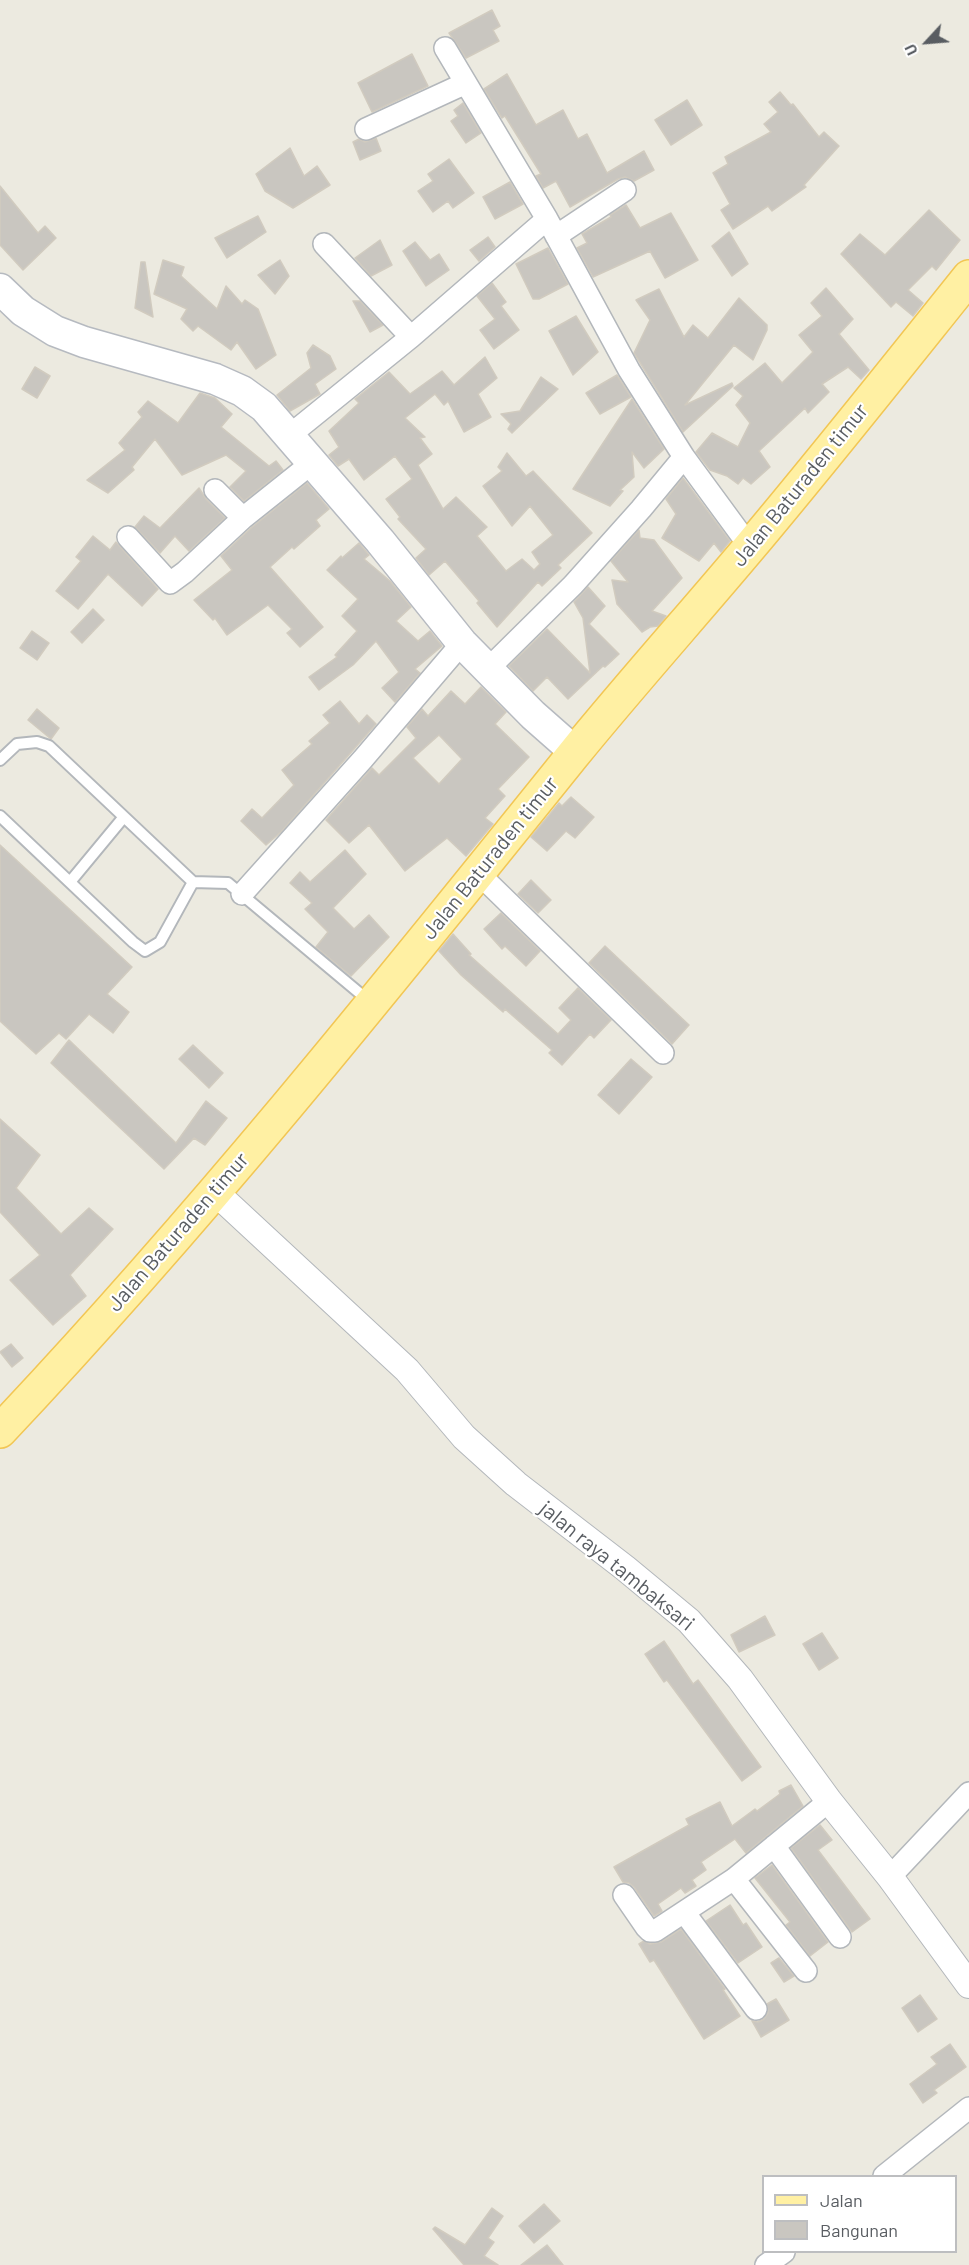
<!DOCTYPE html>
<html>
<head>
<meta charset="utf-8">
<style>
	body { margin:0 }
	#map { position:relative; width:969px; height:2265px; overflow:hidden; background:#eceae0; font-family:Barlow,sans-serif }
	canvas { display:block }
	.legend { position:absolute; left:762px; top:2175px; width:195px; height:78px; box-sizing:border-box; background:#fff; border:2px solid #bdbec0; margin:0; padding:8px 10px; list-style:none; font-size:18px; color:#595d62 }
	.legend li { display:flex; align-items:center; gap:12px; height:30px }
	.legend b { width:30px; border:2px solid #bdbec0 }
	.north { position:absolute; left:897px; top:12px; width:60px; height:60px; -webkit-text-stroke:4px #fff; paint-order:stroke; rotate:244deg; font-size:16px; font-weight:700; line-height:24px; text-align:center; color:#595d62 }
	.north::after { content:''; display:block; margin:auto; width:21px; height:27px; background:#595d62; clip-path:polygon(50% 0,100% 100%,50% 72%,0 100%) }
</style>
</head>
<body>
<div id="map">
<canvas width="969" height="2265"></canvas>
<ul class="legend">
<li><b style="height:8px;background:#fff0a3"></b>Jalan</li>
<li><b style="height:16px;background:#c9c6c0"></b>Bangunan</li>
</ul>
<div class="north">U</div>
</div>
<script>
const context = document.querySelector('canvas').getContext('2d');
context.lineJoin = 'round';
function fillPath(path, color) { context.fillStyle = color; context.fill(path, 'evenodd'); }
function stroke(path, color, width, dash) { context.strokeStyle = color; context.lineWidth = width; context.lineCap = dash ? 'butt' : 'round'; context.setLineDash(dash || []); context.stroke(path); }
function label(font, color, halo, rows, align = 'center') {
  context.font = font + ' Barlow,sans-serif'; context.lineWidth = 4.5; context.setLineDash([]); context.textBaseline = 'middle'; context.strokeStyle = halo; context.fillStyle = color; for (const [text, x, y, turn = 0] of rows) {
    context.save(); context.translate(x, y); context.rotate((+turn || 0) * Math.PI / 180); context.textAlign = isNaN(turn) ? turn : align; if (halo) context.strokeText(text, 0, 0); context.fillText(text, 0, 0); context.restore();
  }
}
const building = new Path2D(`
	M 492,10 L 500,26 L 493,30 L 499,41 L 466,58 L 449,33 Z
	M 412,54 L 428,86 L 372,112 L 358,83 Z
	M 507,74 L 536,125 L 563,110 L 578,139 L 587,134 L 607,173 L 644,151 L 654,170 L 634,181 L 625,177 L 618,179 L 570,207 L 556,181 L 543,188 L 536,176 L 541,174 L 505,116 L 502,118 L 484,89 Z
	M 780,92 L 791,105 L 793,104 L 819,137 L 824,132 L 839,146 L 804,185 L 806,187 L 772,211 L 768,206 L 733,229 L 721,210 L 730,204 L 713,173 L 728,164 L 725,157 L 771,132 L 764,124 L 778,112 L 769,102 Z
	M 687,100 L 702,125 L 671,145 L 655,120 Z
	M 463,103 L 481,133 L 466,143 L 451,121 L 458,116 L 454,110 Z
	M 376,138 L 381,151 L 360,160 L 353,142 L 359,139 L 365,142 Z
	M 290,148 L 304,176 L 317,166 L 330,185 L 293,208 L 265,191 L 256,174 Z
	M 449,159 L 474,193 L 453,208 L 448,201 L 433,212 L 418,191 L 433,181 L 428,174 Z
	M 510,182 L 523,204 L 495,219 L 483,197 Z
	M 0,186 L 38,233 L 45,226 L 56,238 L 23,270 L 0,245 Z
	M 626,205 L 640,228 L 671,213 L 698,260 L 665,278 L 650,251 L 593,277 L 577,248 L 587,243 L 582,234 L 611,217 L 610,215 Z
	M 929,210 L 960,240 L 936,270 L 932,266 L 908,290 L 923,303 L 913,316 L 896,302 L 891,307 L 841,254 L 860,234 L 885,255 Z
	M 258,216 L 266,232 L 227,258 L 215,238 Z
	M 729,232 L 748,264 L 732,276 L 712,246 Z
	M 488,237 L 495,247 L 479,261 L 470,250 Z
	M 380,240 L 392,265 L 371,276 L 355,258 Z
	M 415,242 L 430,260 L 439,254 L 449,270 L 426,286 L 403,251 Z
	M 548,248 L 568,284 L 539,299 L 533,299 L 516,264 Z
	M 163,260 L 184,267 L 181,276 L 217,309 L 226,286 L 242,304 L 245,300 L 258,309 L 276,355 L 256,369 L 237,342 L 231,350 L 198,326 L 193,331 L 181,319 L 187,309 L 154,294 Z
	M 280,260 L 289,276 L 275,294 L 258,275 Z
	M 141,262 L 145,262 L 153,317 L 135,308 Z
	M 492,283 L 506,302 L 501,306 L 519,330 L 494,349 L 480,330 L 495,319 L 477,296 Z
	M 826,288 L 853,319 L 839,334 L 869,370 L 861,379 L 848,367 L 822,384 L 829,392 L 808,413 L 805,408 L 759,451 L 770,467 L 751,484 L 743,478 L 738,484 L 727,476 L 710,470 L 696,452 L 712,433 L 738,447 L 750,423 L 736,405 L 743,396 L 734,388 L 765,363 L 782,383 L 813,352 L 799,335 L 822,316 L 811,303 Z
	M 659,289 L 684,337 L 693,325 L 708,338 L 739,298 L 767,325 L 767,330 L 753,360 L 734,345 L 685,405 L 732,383 L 733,386 L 683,432 L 634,353 L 650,320 L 636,300 Z
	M 353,301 L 360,301 L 383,325 L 370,332 Z
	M 576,316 L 598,352 L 573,375 L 549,331 Z
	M 313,345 L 330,356 L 336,369 L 315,384 L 320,394 L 290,411 L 277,395 L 311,368 L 307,353 Z
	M 485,357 L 497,378 L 478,394 L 491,417 L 464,432 L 448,401 L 444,405 L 435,394 L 405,418 L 425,437 L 420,438 L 432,454 L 418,465 L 443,509 L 456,497 L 487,527 L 477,536 L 506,571 L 522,559 L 534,570 L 540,564 L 532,552 L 553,535 L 530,506 L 512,526 L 483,486 L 502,471 L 498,467 L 507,453 L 526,476 L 533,471 L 592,533 L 558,565 L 561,568 L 542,586 L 538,582 L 497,627 L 477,603 L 479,601 L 445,561 L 429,575 L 416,558 L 426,549 L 398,519 L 400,517 L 386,499 L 412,479 L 395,456 L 364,480 L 349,459 L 338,466 L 329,455 L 339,447 L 329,431 L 359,403 L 355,399 L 389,372 L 410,394 L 442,371 L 454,385 Z
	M 35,367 L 50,376 L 37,398 L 22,389 Z
	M 617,375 L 631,397 L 600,414 L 586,393 Z
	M 541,377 L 558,389 L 512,433 L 508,429 L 511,424 L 501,414 L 520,411 Z
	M 200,393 L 215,398 L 232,414 L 221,427 L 269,466 L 276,461 L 283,470 L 244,501 L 230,487 L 246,471 L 226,455 L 182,475 L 155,439 L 132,467 L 134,470 L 108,493 L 87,480 L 125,450 L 119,443 L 142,417 L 138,412 L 148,401 L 178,423 Z
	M 632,399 L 664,449 L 644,468 L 632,452 L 634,477 L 620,490 L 623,491 L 610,506 L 573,489 Z
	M 683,478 L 730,541 L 721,552 L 714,543 L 699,561 L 662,538 L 676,514 L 666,499 Z
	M 307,483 L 329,509 L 316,520 L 320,526 L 294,549 L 292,547 L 270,567 L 323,627 L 300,647 L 287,633 L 292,629 L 268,605 L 227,635 L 215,618 L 213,620 L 194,600 L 232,570 L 221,556 L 251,528 Z
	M 199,488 L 206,499 L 225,518 L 189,551 L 175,536 L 160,553 L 135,527 L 144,516 L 160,528 Z
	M 639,530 L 640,538 L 654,540 L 682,578 L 652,611 L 666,616 L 658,626 L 650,627 L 642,632 L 617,604 L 612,580 L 628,582 L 611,561 Z
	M 93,536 L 110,550 L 116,542 L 158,589 L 142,606 L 108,574 L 78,609 L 56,591 L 81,561 L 76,557 Z
	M 359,543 L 369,555 L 364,559 L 390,581 L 411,607 L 396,621 L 418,641 L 430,631 L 442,646 L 415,669 L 420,673 L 395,702 L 382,688 L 399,672 L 376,641 L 353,665 L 319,690 L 309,677 L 337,657 L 335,655 L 357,631 L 342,616 L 358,599 L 327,570 L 341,556 L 342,558 Z
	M 588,587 L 605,606 L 589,624 L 619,654 L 605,667 L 603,666 L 568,699 L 547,677 L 533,691 L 509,666 L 547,629 L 590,673 L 583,618 L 574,602 Z
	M 93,609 L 104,620 L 82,643 L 71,632 Z
	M 32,631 L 49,643 L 37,660 L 20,648 Z
	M 481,687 L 506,712 L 495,724 L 529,757 L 498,789 L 505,796 L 485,818 L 493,824 L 466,856 L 447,838 L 405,871 L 369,825 L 349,843 L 326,820 L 372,768 L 379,775 L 416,738 L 407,727 L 422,709 L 428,716 L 451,691 L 465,704 ZM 439,735 L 462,759 L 439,784 L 413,758 Z
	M 340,701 L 359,724 L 367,715 L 376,724 L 281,832 L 266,845 L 241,821 L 252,809 L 262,818 L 294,785 L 282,770 L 312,744 L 309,741 L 330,723 L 323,715 Z
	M 37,709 L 59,728 L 51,739 L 28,720 Z
	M 571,797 L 594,817 L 575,838 L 566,831 L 547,851 L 531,837 L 559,803 L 562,806 Z
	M 0,845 L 132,967 L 107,994 L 129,1012 L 113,1033 L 89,1014 L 66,1039 L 59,1033 L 36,1054 L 0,1021 Z
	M 345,850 L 366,874 L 333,908 L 354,929 L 369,915 L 389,937 L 351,976 L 316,947 L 328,932 L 305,909 L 312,903 L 290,883 L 300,872 L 310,882 Z
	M 531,880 L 551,900 L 538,913 L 518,894 Z
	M 501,913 L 540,951 L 526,966 L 505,946 L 502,949 L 484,929 Z
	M 453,934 L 471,954 L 469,955 L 558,1034 L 571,1020 L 559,1008 L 578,988 L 611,1020 L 594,1038 L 590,1034 L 562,1065 L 549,1053 L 552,1050 L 505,1009 L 503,1012 L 461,975 L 439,951 Z
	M 605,946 L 689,1025 L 672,1044 L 589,963 Z
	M 69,1040 L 176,1143 L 206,1101 L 227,1118 L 205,1145 L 194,1138 L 164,1169 L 51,1063 Z
	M 193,1045 L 223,1073 L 209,1088 L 179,1059 Z
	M 631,1059 L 652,1077 L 619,1114 L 598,1095 Z
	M 0,1119 L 40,1155 L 16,1188 L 61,1234 L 89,1208 L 113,1229 L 70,1275 L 86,1296 L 53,1325 L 10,1280 L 40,1255 L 0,1212 Z
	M 11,1344 L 23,1358 L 12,1367 L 0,1352 Z
	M 765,1616 L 775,1635 L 739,1652 L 731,1635 Z
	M 822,1633 L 838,1658 L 819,1670 L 803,1644 Z
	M 664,1641 L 693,1684 L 698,1680 L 761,1767 L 742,1781 L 667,1680 L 664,1682 L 645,1654 Z
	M 791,1785 L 803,1806 L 746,1853 L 735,1839 L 701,1862 L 706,1870 L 692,1880 L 696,1886 L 685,1893 L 681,1888 L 658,1904 L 662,1911 L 654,1916 L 634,1887 L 629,1883 L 623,1882 L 614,1867 L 689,1825 L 686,1819 L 720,1802 L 732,1826 L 755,1809 L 757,1811 L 780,1794 L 779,1791 Z
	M 820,1825 L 832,1840 L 818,1850 L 870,1919 L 852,1932 L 791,1848 Z
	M 772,1865 L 828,1942 L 810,1956 L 786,1925 L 790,1922 L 755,1878 Z
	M 730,1905 L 743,1925 L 746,1923 L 762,1947 L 738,1963 L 706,1921 Z
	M 681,1929 L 725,1989 L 723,1990 L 740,2016 L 704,2039 L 654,1960 L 650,1962 L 639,1944 L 644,1941 L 650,1944 L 661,1942 Z
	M 779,1958 L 794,1976 L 784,1982 L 771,1963 Z
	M 920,1995 L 937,2019 L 918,2032 L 902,2008 Z
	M 776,1999 L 789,2020 L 761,2037 L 752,2021 L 758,2022 L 764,2019 L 768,2013 L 767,2004 Z
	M 950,2044 L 966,2067 L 934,2090 L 937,2093 L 923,2103 L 910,2084 L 937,2064 L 931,2057 Z
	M 544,2204 L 560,2221 L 534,2243 L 519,2226 Z
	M 492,2208 L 503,2216 L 488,2238 L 494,2242 L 484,2256 L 498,2265 L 464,2265 L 433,2229 L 435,2227 L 465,2245 Z
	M 547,2245 L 563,2265 L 521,2265 Z`);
fillPath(building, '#c9c6c0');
stroke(building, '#d1cbbf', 1.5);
const service = new Path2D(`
	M 0,760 L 17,744 L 37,742 L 49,746 L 193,882 L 228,883 L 369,1001
	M 0,816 L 133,942 L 145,951 L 160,942 L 193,882
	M 70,882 L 123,818`);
const minor = new Path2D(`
	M 445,48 L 547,219 L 629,370 L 684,457 L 750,547
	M 366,129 L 466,83
	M 556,236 L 625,190
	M 324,244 L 411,337
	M 290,435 L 411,337 L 547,219
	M 215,490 L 243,518
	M 128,537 L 170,583 L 185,572 L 243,518 L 312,463
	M 488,669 L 573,585 L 641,509 L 684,457
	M 478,873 L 663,1053
	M 242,894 L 363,759 L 462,643
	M 774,1846 L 840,1937
	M 890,1877 L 969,1793
	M 734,1879 L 806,1971
	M 624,1895 L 646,1927 L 650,1931 L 655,1931 L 734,1879 L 829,1801
	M 684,1912 L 756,2009
	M 884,2176 L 969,2108
	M 766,2265 L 784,2252`);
const tertiary = new Path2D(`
	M 215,1192 L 407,1370 L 464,1437 L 516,1484 L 625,1568 L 689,1621 L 740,1679 L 829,1801 L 890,1877 L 969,1985`);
const secondary = new Path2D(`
	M 0,289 L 23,311 L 55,331 L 84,342 L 215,379 L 242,391 L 264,407 L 380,541 L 462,643 L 533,715 L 575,752`);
const primary = new Path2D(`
	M 0,1431 C 203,1216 388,985 573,755 C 630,685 691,617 749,548 C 824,459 896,368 969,277`);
stroke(service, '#b3b7bb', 14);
stroke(minor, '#b3b7bb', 24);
stroke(tertiary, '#b3b7bb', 28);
stroke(secondary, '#b6bac0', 33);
stroke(primary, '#f2c654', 36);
stroke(service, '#fff', 10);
stroke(minor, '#fff', 21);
stroke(tertiary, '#fff', 26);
stroke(secondary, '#fff', 30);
stroke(primary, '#fff0a3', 33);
label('21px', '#595d62', '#fff', [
	["Jalan Baturaden timur",800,485,-51],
	["Jalan Baturaden timur",490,858,-51],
	["Jalan Baturaden timur",178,1232,-49],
	["jalan raya tambaksari",617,1566,39]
]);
</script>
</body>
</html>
